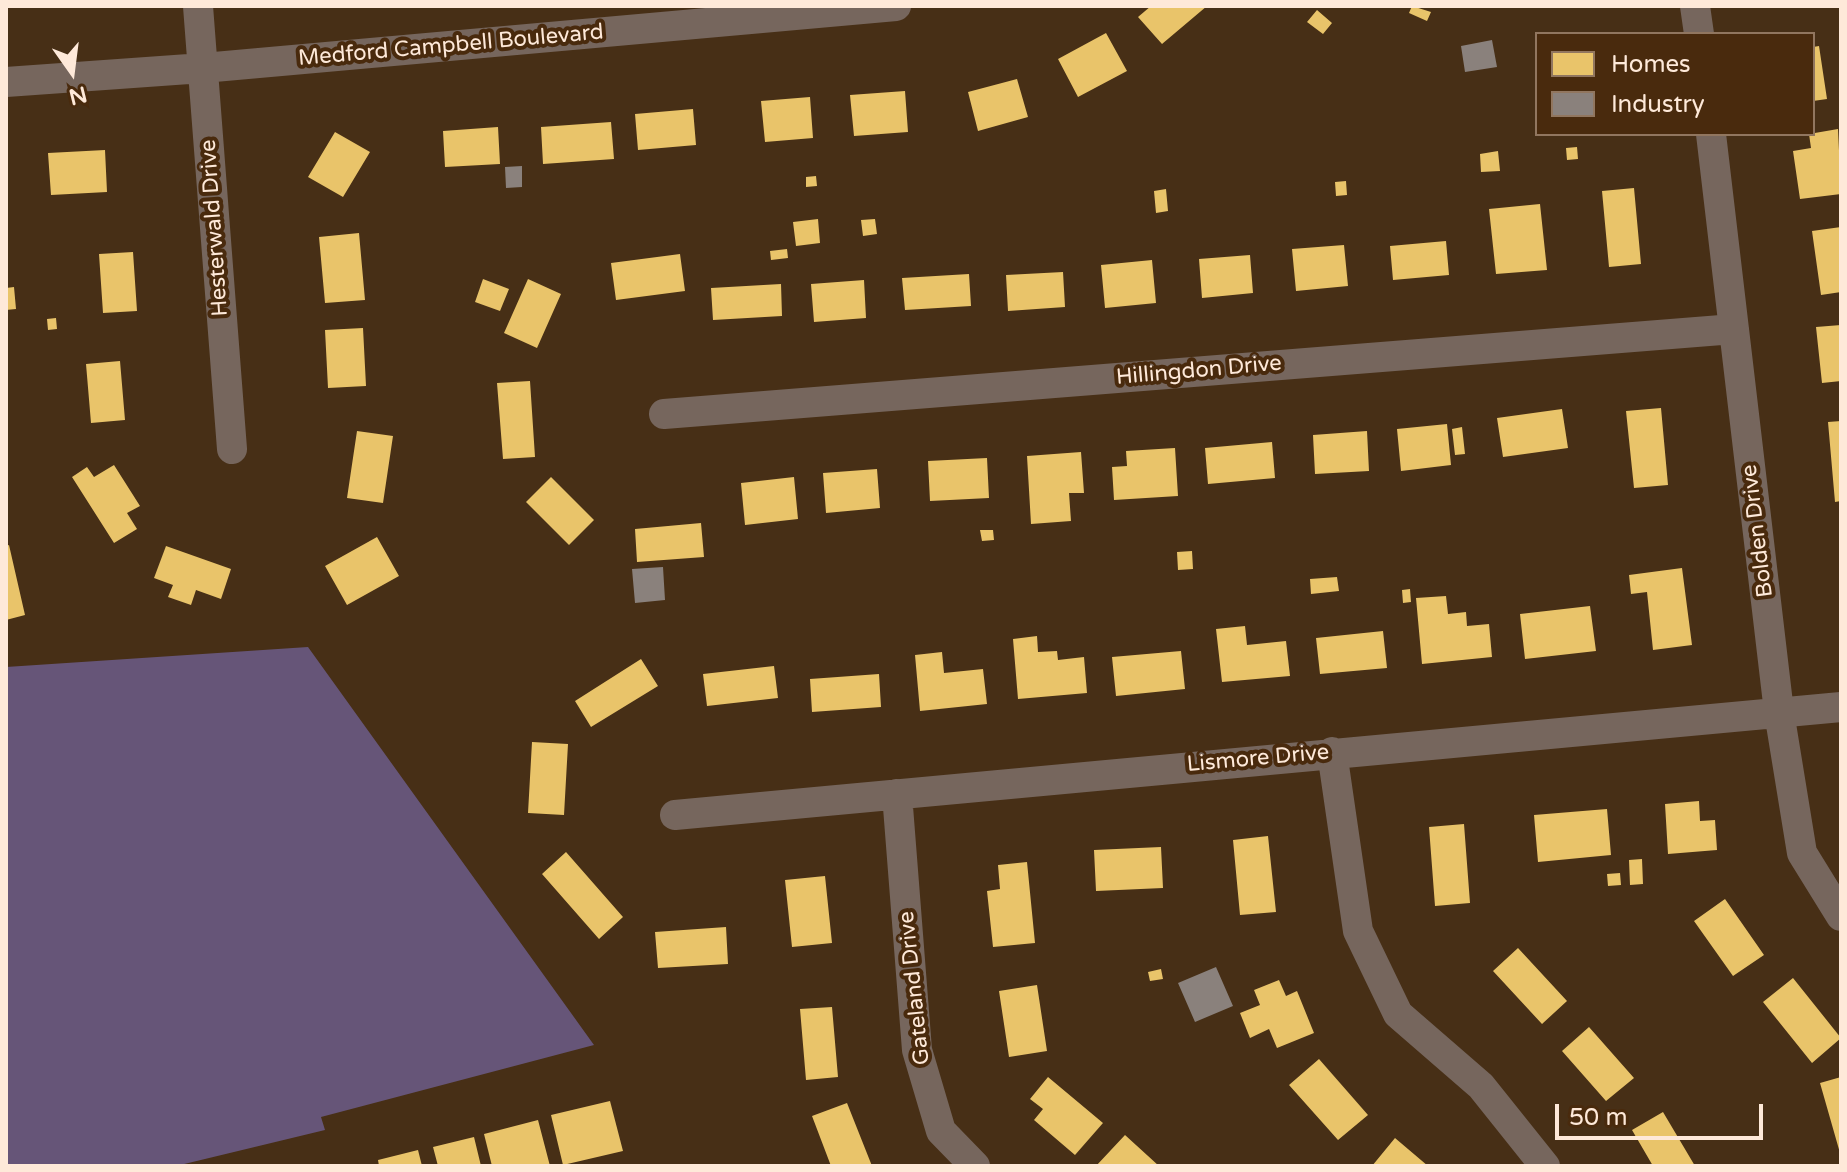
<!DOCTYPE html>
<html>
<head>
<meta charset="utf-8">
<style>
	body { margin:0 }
	#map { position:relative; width:1847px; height:1172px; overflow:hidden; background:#472f16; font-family:"Varela Round",sans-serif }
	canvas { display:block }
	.frame { position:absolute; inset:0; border:8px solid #fee9d9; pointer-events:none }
	.legend { position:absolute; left:1535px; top:32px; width:280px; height:104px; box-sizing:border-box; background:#492a0d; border:2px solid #91765f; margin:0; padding:10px 14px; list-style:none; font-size:24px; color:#fee9d9 }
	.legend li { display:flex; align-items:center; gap:16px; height:40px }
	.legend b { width:40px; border:2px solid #91765f }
	.north { position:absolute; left:32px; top:32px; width:80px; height:80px; -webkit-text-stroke:6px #492a0d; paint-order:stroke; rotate:166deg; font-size:22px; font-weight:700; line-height:32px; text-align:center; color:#fee9d9 }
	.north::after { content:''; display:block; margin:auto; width:28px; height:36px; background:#fee9d9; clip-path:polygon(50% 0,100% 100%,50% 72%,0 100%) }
	.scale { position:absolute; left:1555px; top:1104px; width:208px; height:36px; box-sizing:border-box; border:4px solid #fee9d9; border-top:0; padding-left:10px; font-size:24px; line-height:28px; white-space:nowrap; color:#fee9d9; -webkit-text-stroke:6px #492a0d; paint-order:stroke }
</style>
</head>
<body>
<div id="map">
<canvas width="1847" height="1172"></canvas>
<div class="frame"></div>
<ul class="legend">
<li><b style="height:22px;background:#e9c46a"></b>Homes</li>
<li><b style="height:22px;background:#8a817c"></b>Industry</li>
</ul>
<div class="north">N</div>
<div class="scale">50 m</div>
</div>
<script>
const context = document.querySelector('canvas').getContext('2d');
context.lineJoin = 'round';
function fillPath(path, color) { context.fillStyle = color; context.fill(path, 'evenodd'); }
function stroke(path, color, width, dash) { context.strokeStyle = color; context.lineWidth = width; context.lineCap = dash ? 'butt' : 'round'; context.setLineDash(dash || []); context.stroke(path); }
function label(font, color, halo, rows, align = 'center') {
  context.font = font + ' "Varela Round",sans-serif'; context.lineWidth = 8; context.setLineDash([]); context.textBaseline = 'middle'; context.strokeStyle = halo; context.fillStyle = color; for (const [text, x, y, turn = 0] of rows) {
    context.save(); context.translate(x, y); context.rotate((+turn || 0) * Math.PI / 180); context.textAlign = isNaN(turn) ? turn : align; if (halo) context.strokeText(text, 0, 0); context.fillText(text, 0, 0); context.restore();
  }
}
fillPath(new Path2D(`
	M 308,647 L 594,1045 L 321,1117 L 325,1130 L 176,1166 L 6,1166 L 6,667 Z`), '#665578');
fillPath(new Path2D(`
	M 1151,6 L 1207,6 L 1162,44 L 1138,17 Z
	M 1412,6 L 1431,12 L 1427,21 L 1409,13 Z
	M 1317,10 L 1332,23 L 1323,34 L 1307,22 Z
	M 1106,33 L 1127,71 L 1078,97 L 1058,59 Z
	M 1819,46 L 1827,99 L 1813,101 L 1813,47 Z
	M 1017,79 L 1028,117 L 978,131 L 968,92 Z
	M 905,91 L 908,132 L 854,136 L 850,95 Z
	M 810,97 L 813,138 L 765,142 L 761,101 Z
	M 693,109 L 696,145 L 638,150 L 635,114 Z
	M 611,122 L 614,159 L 543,164 L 541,127 Z
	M 498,127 L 500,164 L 445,167 L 443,131 Z
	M 1838,129 L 1841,194 L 1800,199 L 1793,151 L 1811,148 L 1809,134 Z
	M 335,132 L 370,152 L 343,197 L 308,177 Z
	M 1577,147 L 1578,159 L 1567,160 L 1566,148 Z
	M 105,150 L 107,192 L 51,195 L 48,153 Z
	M 1498,151 L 1500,171 L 1481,172 L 1480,154 Z
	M 816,176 L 817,186 L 806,187 L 806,177 Z
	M 1346,181 L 1347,195 L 1336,196 L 1335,182 Z
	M 1634,188 L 1641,264 L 1609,267 L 1602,191 Z
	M 1166,189 L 1168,211 L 1156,213 L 1154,191 Z
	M 1540,204 L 1547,270 L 1496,274 L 1489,209 Z
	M 818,219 L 820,243 L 796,246 L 793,222 Z
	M 875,219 L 877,234 L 863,236 L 861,220 Z
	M 1841,227 L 1841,292 L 1821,295 L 1812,231 Z
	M 359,233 L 365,300 L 325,303 L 319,237 Z
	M 1446,241 L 1449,275 L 1393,280 L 1390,246 Z
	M 1344,245 L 1348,286 L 1296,291 L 1292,249 Z
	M 787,249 L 788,258 L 771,260 L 770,251 Z
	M 133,252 L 137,311 L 103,313 L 99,254 Z
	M 680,254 L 685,291 L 616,300 L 611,263 Z
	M 1250,255 L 1253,293 L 1202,298 L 1199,259 Z
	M 1152,260 L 1156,303 L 1105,308 L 1101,265 Z
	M 1063,272 L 1065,307 L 1008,311 L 1006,275 Z
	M 969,274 L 971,306 L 905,310 L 902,278 Z
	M 483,279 L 509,289 L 500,311 L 475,302 Z
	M 528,279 L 561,294 L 537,348 L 504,333 Z
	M 864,280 L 866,318 L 814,322 L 811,284 Z
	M 781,284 L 782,316 L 713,320 L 711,288 Z
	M 14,287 L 16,309 L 6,310 L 6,288 Z
	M 56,318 L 57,329 L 48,330 L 47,319 Z
	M 1841,325 L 1841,381 L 1822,383 L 1816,327 Z
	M 363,328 L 366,386 L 328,388 L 325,330 Z
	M 120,361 L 125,420 L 91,423 L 86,364 Z
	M 530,381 L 535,457 L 503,459 L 497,383 Z
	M 1661,408 L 1668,485 L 1634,488 L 1626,411 Z
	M 1562,409 L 1568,448 L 1503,457 L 1497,418 Z
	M 1841,421 L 1841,501 L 1835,502 L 1828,422 Z
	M 1447,424 L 1451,465 L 1401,471 L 1397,429 Z
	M 1462,427 L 1465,454 L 1455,455 L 1452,429 Z
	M 357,431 L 393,436 L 383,503 L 347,498 Z
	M 1367,431 L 1369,471 L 1315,474 L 1313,435 Z
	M 1272,442 L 1275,478 L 1208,484 L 1205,448 Z
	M 1175,448 L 1178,496 L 1114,500 L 1112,467 L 1127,466 L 1126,451 Z
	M 1081,452 L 1084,493 L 1069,493 L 1071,521 L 1031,524 L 1027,456 Z
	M 987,458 L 989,498 L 930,501 L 928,461 Z
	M 114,465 L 140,506 L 127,513 L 137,529 L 114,543 L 72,477 L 87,467 L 94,477 Z
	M 877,469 L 880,508 L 826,513 L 823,473 Z
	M 551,477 L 594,520 L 569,545 L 526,502 Z
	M 794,477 L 798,519 L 745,525 L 741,483 Z
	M 701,523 L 704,557 L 637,562 L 635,529 Z
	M 980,530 L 993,530 L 994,540 L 982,541 Z
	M 377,537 L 399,576 L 347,605 L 325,566 Z
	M 9,545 L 25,615 L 6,620 L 6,546 Z
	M 166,546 L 231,569 L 221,599 L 196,590 L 191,605 L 168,597 L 173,585 L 154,578 Z
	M 1192,551 L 1193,569 L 1178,570 L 1177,552 Z
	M 1682,568 L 1692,645 L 1653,650 L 1647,592 L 1631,594 L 1629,575 Z
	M 1337,577 L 1339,591 L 1311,594 L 1310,579 Z
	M 1410,589 L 1411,602 L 1403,603 L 1402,590 Z
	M 1446,596 L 1448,614 L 1466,612 L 1467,626 L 1489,624 L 1492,657 L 1422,664 L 1416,598 Z
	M 1590,606 L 1596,651 L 1525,659 L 1520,614 Z
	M 1245,626 L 1247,645 L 1286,641 L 1290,676 L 1222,682 L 1216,629 Z
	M 1383,631 L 1387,668 L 1320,674 L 1316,638 Z
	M 1037,636 L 1038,652 L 1057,651 L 1058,660 L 1084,657 L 1087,693 L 1018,699 L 1013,639 Z
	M 1181,651 L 1185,689 L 1116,696 L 1112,657 Z
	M 942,652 L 944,673 L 983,669 L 987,704 L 920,711 L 915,655 Z
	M 641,659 L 658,686 L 591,727 L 575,701 Z
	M 774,666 L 778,698 L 707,706 L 703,674 Z
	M 879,674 L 881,707 L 812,712 L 810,679 Z
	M 532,742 L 568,744 L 564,815 L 528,813 Z
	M 1699,801 L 1700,821 L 1715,820 L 1717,850 L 1668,854 L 1665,804 Z
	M 1607,809 L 1611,855 L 1538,862 L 1534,815 Z
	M 1464,824 L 1470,903 L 1435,906 L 1429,827 Z
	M 1268,836 L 1276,912 L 1240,915 L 1233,840 Z
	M 1161,847 L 1163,888 L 1096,891 L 1094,850 Z
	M 566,852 L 623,917 L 599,939 L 542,874 Z
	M 1642,859 L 1643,884 L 1630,885 L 1629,860 Z
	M 1027,862 L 1035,943 L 993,947 L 987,891 L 1000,889 L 998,865 Z
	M 1620,873 L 1621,885 L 1608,886 L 1607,874 Z
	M 825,876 L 832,943 L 792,947 L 785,880 Z
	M 1725,899 L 1764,955 L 1733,976 L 1694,921 Z
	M 726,927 L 728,964 L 658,968 L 655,932 Z
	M 1518,948 L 1567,1001 L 1542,1024 L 1493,971 Z
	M 1161,969 L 1163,979 L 1150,981 L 1148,972 Z
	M 1793,978 L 1841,1038 L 1812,1063 L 1763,1002 Z
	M 1279,980 L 1286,996 L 1297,991 L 1314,1033 L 1277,1048 L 1269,1029 L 1250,1038 L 1240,1013 L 1260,1005 L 1254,990 Z
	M 1037,985 L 1047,1051 L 1009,1057 L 999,991 Z
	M 832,1007 L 838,1077 L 806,1080 L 800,1009 Z
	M 1589,1027 L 1634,1078 L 1606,1101 L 1562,1051 Z
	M 1319,1059 L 1368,1115 L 1338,1140 L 1289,1085 Z
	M 1048,1077 L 1103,1123 L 1075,1155 L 1034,1120 L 1043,1109 L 1030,1099 Z
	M 1841,1077 L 1841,1153 L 1840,1153 L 1820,1083 Z
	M 610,1101 L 623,1151 L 563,1165 L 551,1115 Z
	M 847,1103 L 872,1166 L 831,1166 L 812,1116 Z
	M 1663,1112 L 1695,1166 L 1653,1166 L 1632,1130 Z
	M 538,1120 L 550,1166 L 492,1166 L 484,1134 Z
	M 1125,1135 L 1159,1166 L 1096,1166 Z
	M 474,1137 L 481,1166 L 438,1166 L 433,1147 Z
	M 1395,1138 L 1428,1166 L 1372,1166 Z
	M 418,1150 L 422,1166 L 379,1166 L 378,1160 Z`), '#e9c46a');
fillPath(new Path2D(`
	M 1492,40 L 1497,67 L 1465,72 L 1461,46 Z
	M 522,166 L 522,187 L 506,188 L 505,167 Z
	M 663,567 L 665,600 L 635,603 L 632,569 Z
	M 1216,967 L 1233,1006 L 1195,1022 L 1178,983 Z`), '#8a817c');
stroke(new Path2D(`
	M 198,6 L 232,449
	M 1695,6 L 1699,34
	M 6,82 L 203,68 L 896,6
	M 1711,134 L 1779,712 L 1802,853 L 1841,916
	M 664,414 L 1734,329
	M 1332,752 L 1358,931 L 1398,1014 L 1481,1086 L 1545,1166
	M 897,794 L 917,1050 L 941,1131 L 975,1166
	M 675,815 L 1841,707`), '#76665d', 30);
label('22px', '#fee9d9', '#492a0d', [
	["Medford Campbell Boulevard",451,46,-5],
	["Hesterwald Drive",215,228,-94],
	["Hillingdon Drive",1199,371,-5],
	["Bolden Drive",1758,531,-97],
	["Lismore Drive",1258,759,-5],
	["Gateland Drive",915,988,-96]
]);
</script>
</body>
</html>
